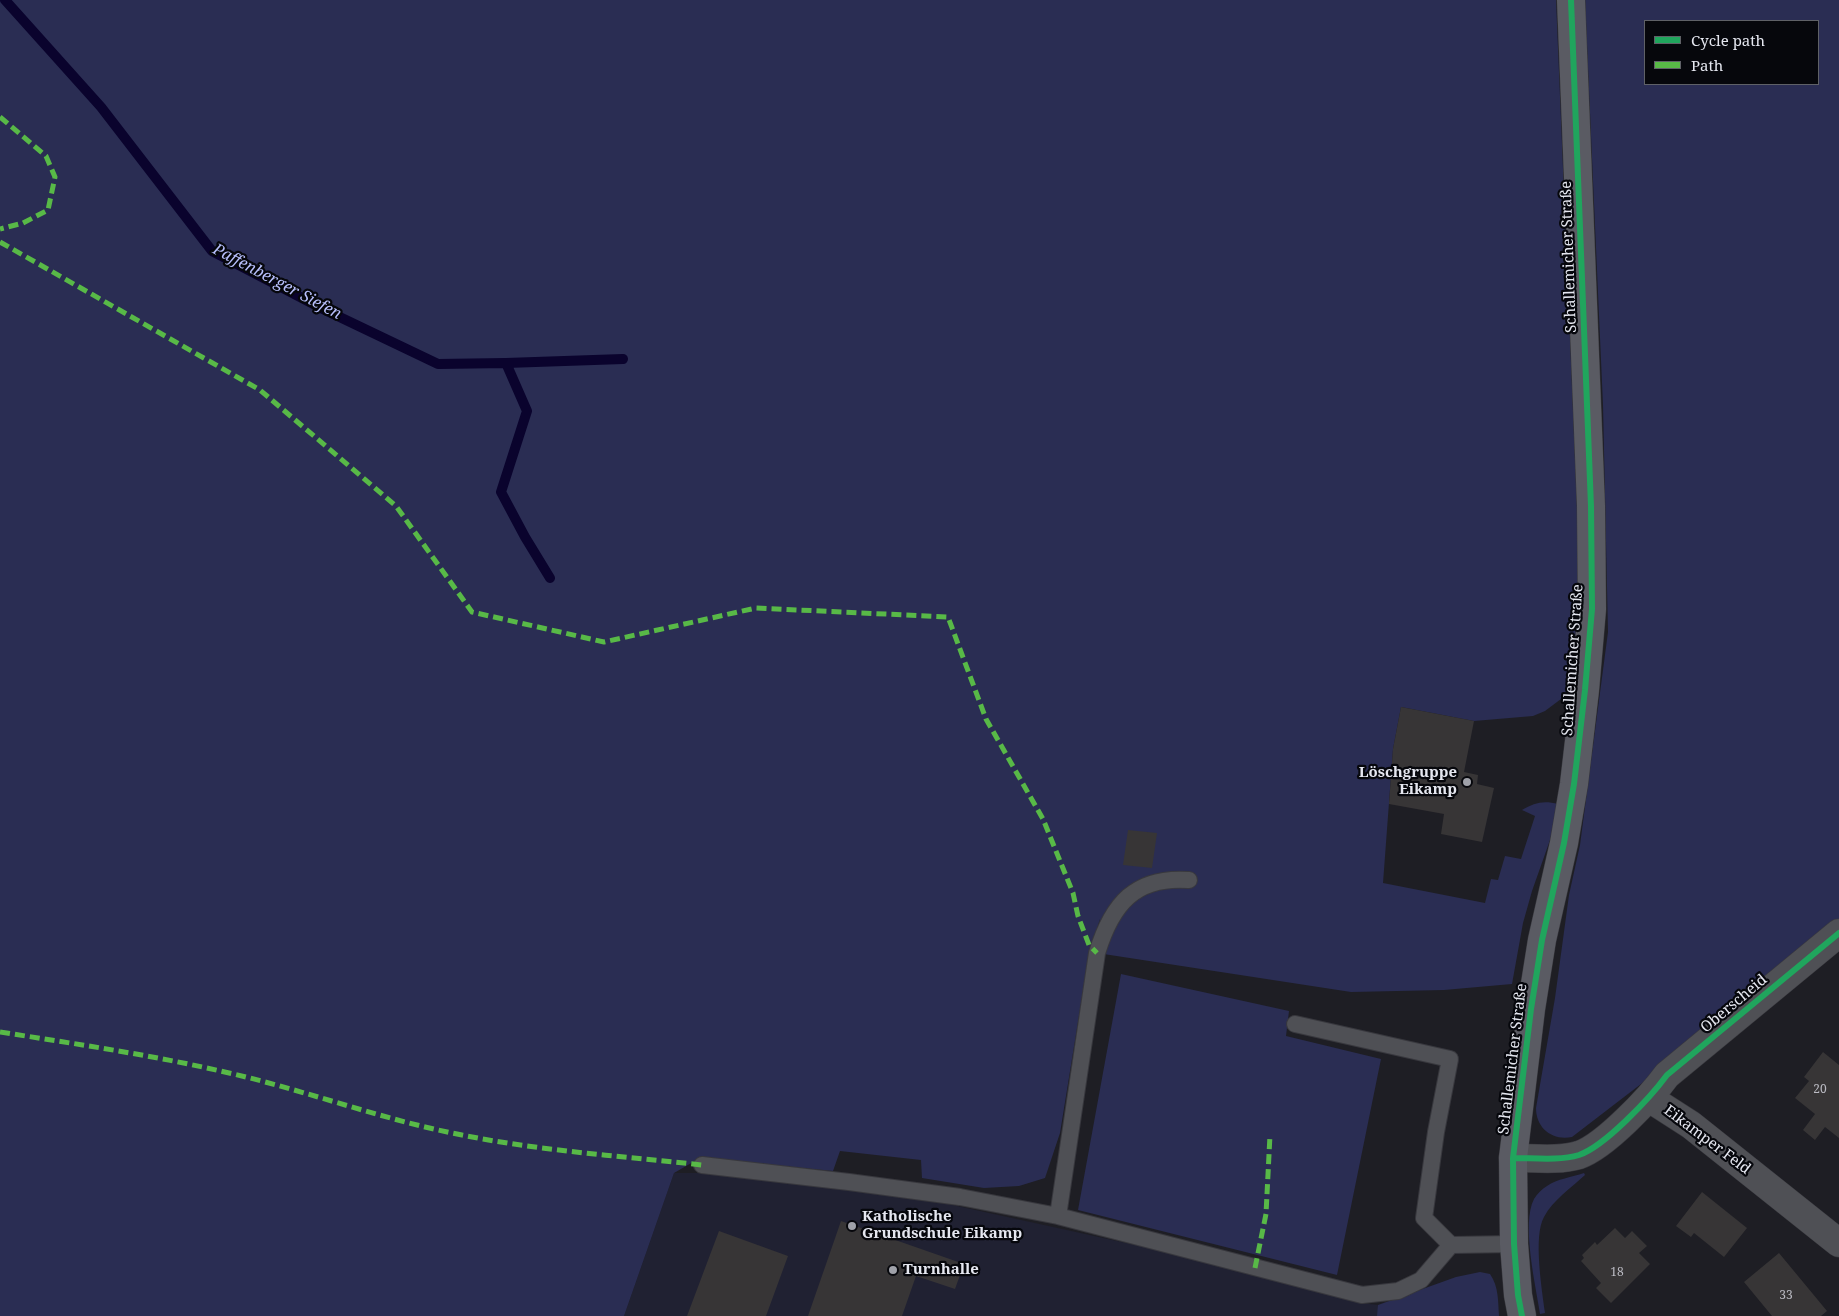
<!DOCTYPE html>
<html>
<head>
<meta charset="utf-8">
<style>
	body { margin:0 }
	#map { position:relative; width:1839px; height:1316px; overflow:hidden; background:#1e1e24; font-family:"Noto Serif",serif }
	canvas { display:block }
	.legend { position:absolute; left:1644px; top:20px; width:175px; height:65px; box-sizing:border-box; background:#06070c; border:1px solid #5f6167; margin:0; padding:6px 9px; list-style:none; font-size:15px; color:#e5e7f0 }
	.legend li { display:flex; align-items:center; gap:10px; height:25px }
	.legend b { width:25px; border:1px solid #5f6167 }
</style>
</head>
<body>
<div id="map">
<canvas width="1839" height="1316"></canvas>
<ul class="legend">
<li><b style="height:6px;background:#20a55d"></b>Cycle path</li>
<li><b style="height:6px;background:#58b947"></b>Path</li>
</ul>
</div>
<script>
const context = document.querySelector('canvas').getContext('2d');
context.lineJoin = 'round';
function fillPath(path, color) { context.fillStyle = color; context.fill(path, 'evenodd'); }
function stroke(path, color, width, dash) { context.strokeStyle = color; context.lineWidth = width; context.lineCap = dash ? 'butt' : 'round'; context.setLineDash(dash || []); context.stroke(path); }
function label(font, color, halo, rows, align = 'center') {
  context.font = font + ' "Noto Serif",serif'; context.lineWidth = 4.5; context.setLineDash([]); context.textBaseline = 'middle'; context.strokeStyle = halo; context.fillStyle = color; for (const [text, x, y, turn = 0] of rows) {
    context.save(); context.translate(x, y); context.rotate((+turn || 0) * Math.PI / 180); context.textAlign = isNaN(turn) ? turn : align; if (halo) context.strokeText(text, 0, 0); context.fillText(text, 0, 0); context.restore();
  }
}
fillPath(new Path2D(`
	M 674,1173 L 722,1173 L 948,1204 L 1149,1248 L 1240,1270 L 1362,1303 L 1378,1305 L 1410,1301 L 1466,1316 L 624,1316 Z`), '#202132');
fillPath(new Path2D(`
	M 0,0 L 1556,0 L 1579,555 L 1575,685 L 1561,699 L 1545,711 L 1533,716 L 1474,721 L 1401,707 L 1393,749 L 1383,883 L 1485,903 L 1491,879 L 1498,880 L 1505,856 L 1521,859 L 1535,816 L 1522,810 C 1534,803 1543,800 1558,804 L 1550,840 L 1532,891 L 1523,923 L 1512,984 L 1444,990 L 1351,992 L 1097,953 L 1100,919 L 1089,954 L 1060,1133 L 1045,1178 L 1019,1186 L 984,1188 L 922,1178 L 921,1160 L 840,1151 L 833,1171 L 700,1158 L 674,1173 L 624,1316 L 0,1316 Z
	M 1585,0 L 1839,0 L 1839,923 L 1667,1064 L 1572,1137 C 1552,1141 1536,1128 1536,1108 L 1555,998 L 1569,895 L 1580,845 L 1608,632 L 1603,405 ZM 1645,21 L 1818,21 L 1818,84 L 1645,84 Z
	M 1121,974 L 1289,1011 L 1286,1036 L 1381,1059 L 1337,1275 L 1078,1210 Z
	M 1584,1173 L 1585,1175 C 1571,1188 1553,1200 1544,1217 C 1533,1236 1542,1290 1545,1313 L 1540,1314 C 1536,1286 1521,1224 1534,1199 C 1537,1194 1542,1189 1547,1186 C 1557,1179 1572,1177 1584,1173 Z
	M 1480,1272 L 1490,1274 C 1499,1287 1498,1302 1499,1316 L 1377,1316 L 1378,1305 L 1456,1277 Z`), '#2a2d53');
stroke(new Path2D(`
	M 5,0 L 101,107 L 212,251 L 325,310 L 438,364 L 506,363 L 623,359
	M 506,363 L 527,411 L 501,492 L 525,537 L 550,578`), '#0a032d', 10);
fillPath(new Path2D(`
	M 1401,707 L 1474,721 L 1464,772 L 1478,775 L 1477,784 L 1494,788 L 1482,842 L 1441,834 L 1444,814 L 1389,804 L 1393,749 Z
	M 1128,830 L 1157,833 L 1152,868 L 1123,865 Z
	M 1823,1052 L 1839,1065 L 1839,1138 L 1825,1127 L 1815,1140 L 1803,1130 L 1815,1114 L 1795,1098 L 1809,1081 L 1804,1077 Z
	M 1702,1192 L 1747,1228 L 1724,1257 L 1694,1233 L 1691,1237 L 1676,1226 Z
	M 841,1221 L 964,1264 L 955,1289 L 916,1276 L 902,1316 L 808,1316 Z
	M 1615,1228 L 1625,1238 L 1632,1231 L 1647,1246 L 1639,1253 L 1650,1264 L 1611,1303 L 1596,1288 L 1601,1283 L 1581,1261 L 1584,1258 L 1582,1255 L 1595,1242 L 1597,1245 Z
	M 719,1231 L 788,1256 L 766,1316 L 687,1316 Z
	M 1779,1253 L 1827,1311 L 1821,1316 L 1772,1316 L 1744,1282 Z`), '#373536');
const lane = new Path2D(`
	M 1295,1024 L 1450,1059 L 1436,1132 L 1424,1218 L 1451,1245 L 1514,1244
	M 702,1165 L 849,1182 L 960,1197 L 1058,1216 L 1362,1295 L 1398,1291 L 1421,1280 L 1451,1245
	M 1058,1216 L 1097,953 C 1112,904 1135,876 1189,880`);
const street = new Path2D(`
	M 1649,1098 L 1691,1125 L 1839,1243
	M 1513,1158 C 1534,1158 1559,1161 1579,1155 C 1605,1146 1650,1098 1667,1075 L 1839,933`);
const secondary = new Path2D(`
	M 1522,1316 L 1518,1295 L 1514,1244 L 1513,1158 L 1531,1009 L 1542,940 L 1564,843 L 1574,784 L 1585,690 L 1592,609 L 1591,506 L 1571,0`);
stroke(lane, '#38383e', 18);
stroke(street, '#38383e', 29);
stroke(secondary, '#38383e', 29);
stroke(lane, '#4f5055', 16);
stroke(street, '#4f5055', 28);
stroke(secondary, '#5a5b63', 28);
stroke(new Path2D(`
	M 0,117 L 46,156 L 55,177 L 48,210 L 23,223 L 0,229
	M 0,242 L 260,390 L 396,506 L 472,612 L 604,642 L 756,608 L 948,617 L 986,719 L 1043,819 L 1073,893 L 1078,916 L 1089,945 L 1097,953
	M 0,1032 C 83,1045 165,1057 246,1077 C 318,1095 389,1121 462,1135 C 541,1151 622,1156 702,1165
	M 1255,1268 L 1266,1214 L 1270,1135`), '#58b947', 5, [10, 5]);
stroke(new Path2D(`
	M 1513,1158 C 1534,1158 1559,1161 1579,1155 C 1605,1146 1650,1098 1667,1075 L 1839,933
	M 1522,1316 L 1518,1295 L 1514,1244 L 1513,1158 L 1531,1009 L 1542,940 L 1564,843 L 1574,784 L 1585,690 L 1592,609 L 1591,506 L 1571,0`), '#20a55d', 6);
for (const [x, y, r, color] of [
	[1467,782,5,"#9fa1a9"],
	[852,1226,5,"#9fa1a9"],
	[893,1270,5,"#9fa1a9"]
]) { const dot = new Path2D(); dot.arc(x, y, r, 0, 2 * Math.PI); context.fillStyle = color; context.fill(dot); stroke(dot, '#06070c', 2); }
label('12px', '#babac2', null, [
	["20",1820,1090],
	["18",1617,1273],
	["33",1786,1296]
]);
label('15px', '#e5e7f0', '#06070c', [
	["Schallemicher Straße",1569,257,-92],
	["Schallemicher Straße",1573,660,-86],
	["Oberscheid",1734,1004,-40],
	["Schallemicher Straße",1513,1059,-83],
	["Eikamper Feld",1707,1140,37]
]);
label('bold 15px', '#e5e7f0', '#06070c', [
	["Löschgruppe",1457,773,"right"],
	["Eikamp",1457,790,"right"],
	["Katholische",862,1217],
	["Grundschule Eikamp",862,1234],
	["Turnhalle",903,1270]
], 'left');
label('italic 16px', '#b7bffb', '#06070c', [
	["Paffenberger Siefen",277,282,28]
]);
</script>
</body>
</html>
